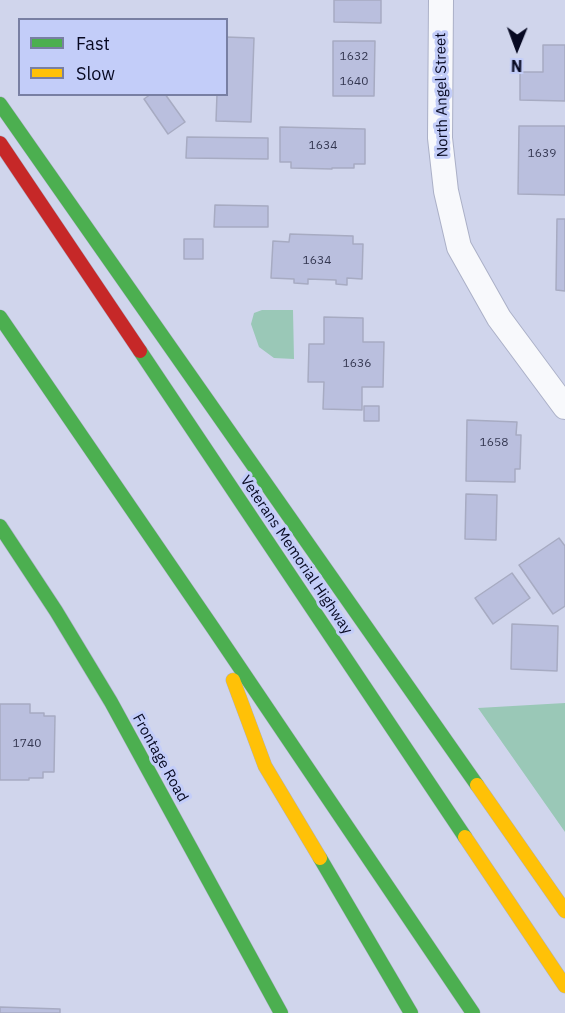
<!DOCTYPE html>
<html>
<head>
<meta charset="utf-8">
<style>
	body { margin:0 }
	#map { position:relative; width:565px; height:1013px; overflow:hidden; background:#d0d5ec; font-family:"IBM Plex Sans",sans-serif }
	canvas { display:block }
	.legend { position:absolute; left:18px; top:18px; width:210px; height:78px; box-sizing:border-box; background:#c3cdf9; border:2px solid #787fa3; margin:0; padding:8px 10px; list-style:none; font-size:18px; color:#070922 }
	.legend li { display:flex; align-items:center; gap:12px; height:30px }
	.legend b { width:30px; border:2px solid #787fa3 }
	.north { position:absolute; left:487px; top:18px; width:60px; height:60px; -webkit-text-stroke:4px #c3cdf9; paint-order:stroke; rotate:181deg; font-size:16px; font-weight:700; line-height:24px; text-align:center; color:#070922 }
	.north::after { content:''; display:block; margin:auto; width:21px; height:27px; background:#070922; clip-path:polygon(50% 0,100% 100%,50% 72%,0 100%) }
</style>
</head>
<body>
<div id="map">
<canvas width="565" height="1013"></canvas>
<ul class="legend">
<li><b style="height:8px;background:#4caf50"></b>Fast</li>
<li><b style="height:8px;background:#ffc107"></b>Slow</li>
</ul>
<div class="north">N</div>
</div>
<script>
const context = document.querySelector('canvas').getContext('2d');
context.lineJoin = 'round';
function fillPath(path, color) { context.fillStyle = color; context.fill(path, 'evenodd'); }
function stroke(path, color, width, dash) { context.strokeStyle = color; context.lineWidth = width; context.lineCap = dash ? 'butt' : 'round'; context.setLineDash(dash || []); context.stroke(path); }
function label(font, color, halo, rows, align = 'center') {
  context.font = font + ' "IBM Plex Sans",sans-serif'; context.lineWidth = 6; context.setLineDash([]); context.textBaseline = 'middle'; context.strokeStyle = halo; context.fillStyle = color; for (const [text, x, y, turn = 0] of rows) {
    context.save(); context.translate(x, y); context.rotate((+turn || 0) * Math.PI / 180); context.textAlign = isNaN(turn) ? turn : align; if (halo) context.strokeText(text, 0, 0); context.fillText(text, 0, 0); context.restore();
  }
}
fillPath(new Path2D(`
	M 262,310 L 293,310 L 294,359 L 274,358 L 259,347 L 251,324 L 254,313 Z
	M 565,703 L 565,832 L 478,708 Z`), '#9ac8b7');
const building = new Path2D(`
	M 334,0 L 381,0 L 381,23 L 334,22 Z
	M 226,37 L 254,38 L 251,122 L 216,121 L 217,94 L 226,94 Z
	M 333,41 L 375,41 L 374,96 L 333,96 Z
	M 543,45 L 565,45 L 565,101 L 520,100 L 520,72 L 543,72 Z
	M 151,94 L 165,94 L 185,122 L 168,134 L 144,99 Z
	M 519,126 L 565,126 L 565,195 L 518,194 Z
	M 280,127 L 365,129 L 365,164 L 354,164 L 354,168 L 332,168 L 332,169 L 291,168 L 291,162 L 280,162 Z
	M 187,137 L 268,138 L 268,159 L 186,158 Z
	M 215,205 L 268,206 L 268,227 L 214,227 Z
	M 557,219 L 565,219 L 565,291 L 556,290 Z
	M 290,234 L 353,236 L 353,244 L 363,244 L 362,279 L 347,278 L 347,285 L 336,284 L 336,280 L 308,279 L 308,284 L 294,283 L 294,279 L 271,278 L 273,241 L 289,242 Z
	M 184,239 L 203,239 L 203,259 L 184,259 Z
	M 324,317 L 363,318 L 363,342 L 384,342 L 383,387 L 362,387 L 362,410 L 323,409 L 324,382 L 308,382 L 309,344 L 324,344 Z
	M 364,406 L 379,406 L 379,421 L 364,421 Z
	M 467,420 L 517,422 L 516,435 L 521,435 L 520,469 L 515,469 L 515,482 L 466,481 Z
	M 466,494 L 497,495 L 496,540 L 465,539 Z
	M 559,538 L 565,546 L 565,606 L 553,614 L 519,565 Z
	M 512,573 L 530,598 L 493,624 L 475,598 Z
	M 512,624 L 558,626 L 557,671 L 511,669 Z
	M 0,704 L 30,704 L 30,713 L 44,713 L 44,716 L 55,716 L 54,772 L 43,772 L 43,778 L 29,778 L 29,780 L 0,780 Z
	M 0,1007 L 60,1009 L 60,1013 L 0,1013 Z`);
fillPath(building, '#babfde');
stroke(building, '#a7abc2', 1.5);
const street = new Path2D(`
	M 441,0 L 440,138 L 446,191 L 459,247 L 499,318 L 565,407`);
const fast = new Path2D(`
	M 0,104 L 477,785
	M 0,317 L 213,628 L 473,1013
	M 140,351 L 465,837
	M 0,526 L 56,611 L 111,702 L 281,1013
	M 320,858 L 411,1013`);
const slow = new Path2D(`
	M 233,680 L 265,766 L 320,858
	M 477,785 L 565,911
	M 465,837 L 565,986`);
const jam = new Path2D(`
	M 0,143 L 140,351`);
stroke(street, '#abb0c7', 26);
stroke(fast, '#abb0c7', 15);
stroke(slow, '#abb0c7', 15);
stroke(jam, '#abb0c7', 15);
stroke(street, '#f8f9fc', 24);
stroke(fast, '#4caf50', 14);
stroke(slow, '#ffc107', 14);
stroke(jam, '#c62828', 14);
label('12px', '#353852', null, [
	["1632",354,57],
	["1640",354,82],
	["1634",323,146],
	["1639",542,154],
	["1634",317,261],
	["1636",357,364],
	["1658",494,443],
	["1740",27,744]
]);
label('15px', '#070922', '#c3cdf9', [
	["North Angel Street",442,95,-91],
	["Veterans Memorial Highway",296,555,56],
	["Frontage Road",160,758,61]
]);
</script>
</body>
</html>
